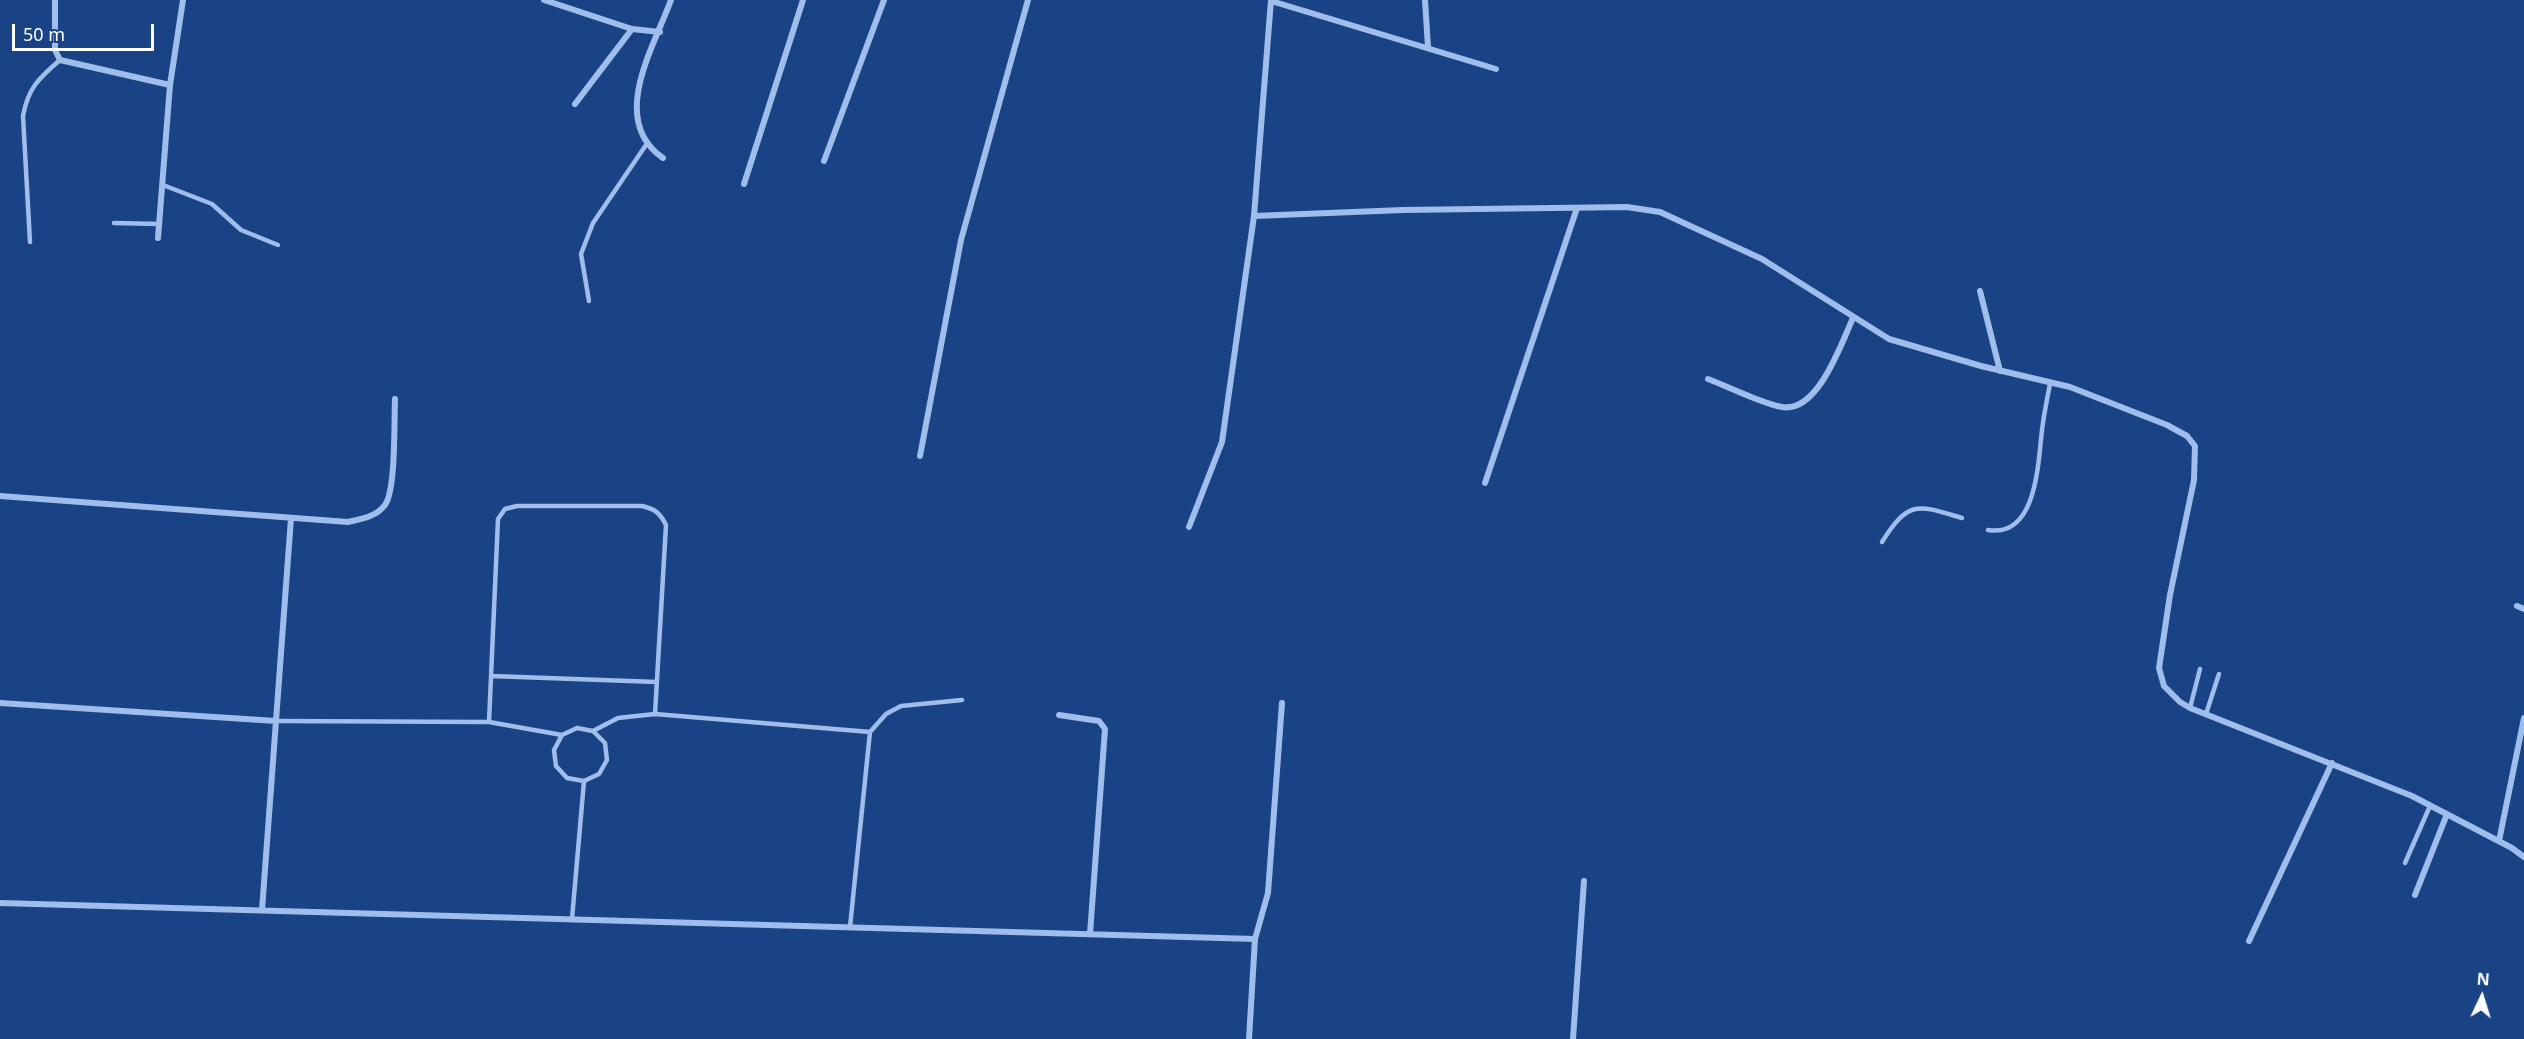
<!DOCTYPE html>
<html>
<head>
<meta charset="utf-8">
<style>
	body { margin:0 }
	#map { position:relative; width:2524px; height:1039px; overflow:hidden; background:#1a4385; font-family:"Noto Sans",sans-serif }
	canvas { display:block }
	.north { position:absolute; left:2452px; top:967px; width:60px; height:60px; -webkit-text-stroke:4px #1a4385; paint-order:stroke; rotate:4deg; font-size:16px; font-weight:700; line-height:24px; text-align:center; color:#fff }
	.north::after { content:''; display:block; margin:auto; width:21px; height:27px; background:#fff; clip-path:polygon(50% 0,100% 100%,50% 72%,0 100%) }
	.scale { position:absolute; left:12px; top:24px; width:142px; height:27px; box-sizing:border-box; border:3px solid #fff; border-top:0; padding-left:8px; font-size:18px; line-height:21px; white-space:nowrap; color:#fff; -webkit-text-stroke:4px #1a4385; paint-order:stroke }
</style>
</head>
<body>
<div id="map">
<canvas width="2524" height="1039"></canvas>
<div class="north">N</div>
<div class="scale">50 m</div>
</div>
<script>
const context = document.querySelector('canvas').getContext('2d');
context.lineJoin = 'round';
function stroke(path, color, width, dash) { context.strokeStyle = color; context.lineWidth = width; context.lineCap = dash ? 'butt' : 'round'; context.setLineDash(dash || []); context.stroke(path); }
stroke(new Path2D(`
	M 163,185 L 212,204 L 241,230 L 278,245
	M 114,223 L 160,224
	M 30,242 L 23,116 C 28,88 39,78 60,60
	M 589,301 L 581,254 L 593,223 L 648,142
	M 1988,530 C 2037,538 2038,463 2042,430 C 2044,414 2047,399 2050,384
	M 1882,542 C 1909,499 1918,505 1962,518
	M 491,676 L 657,682
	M 2190,708 L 2200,669
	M 2206,714 L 2219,674
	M 276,721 L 489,722 L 562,735 L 577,728 L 593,731 L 605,743 L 607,760 L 599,774 L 584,781 L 567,778 L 556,766 L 554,750 L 562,735
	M 489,722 L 498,519 L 505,509 L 517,506 L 642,506 C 655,509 660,513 666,525 L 655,714
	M 593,731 L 618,718 L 655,714 L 870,732 L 850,927
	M 870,732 L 886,714 L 901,706 L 962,700
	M 2405,863 L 2430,806
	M 572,919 L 584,781`), '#a0beec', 4.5);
stroke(new Path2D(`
	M 55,0 L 55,50 L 60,60 L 170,85
	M 544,0 L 632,29
	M 1425,0 L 1428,47
	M 1271,1 L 1496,69
	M 575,104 L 632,29 L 660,32
	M 663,158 C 608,120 654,47 671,0
	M 824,161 L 884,0
	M 744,184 L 803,0
	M 1254,216 L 1403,210 L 1627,207 L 1660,212 L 1762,259 L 1889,339 L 1981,366 L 2070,387 L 2167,425 L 2187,436 L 2195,446 L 2194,480 L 2170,595 L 2159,668 L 2164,686 L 2180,702 L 2190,708 L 2412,796 L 2512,848 L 2524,857
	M 158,238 L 170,85 L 183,0
	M 1980,291 L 2000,371
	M 1708,379 C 1727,386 1762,404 1782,407 C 1818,413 1841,344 1853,318
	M 920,456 L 961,240 L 1028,0
	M 1485,483 L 1577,208
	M 0,496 L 348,522 C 361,519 376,517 385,505 C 396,490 394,421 395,399
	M 1189,527 L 1222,442 L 1254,216 L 1271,0
	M 2517,606 L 2524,609
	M 0,703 L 276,721
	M 1059,715 L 1099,721 L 1105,729 L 1090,934
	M 2499,841 L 2524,718
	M 2415,895 L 2447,814
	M 0,903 L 1255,939 L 1249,1039
	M 262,910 L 291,518
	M 1255,939 L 1268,893 L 1282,703
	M 2249,941 L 2332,763
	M 1573,1039 L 1584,881`), '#a0beec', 6);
</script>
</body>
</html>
